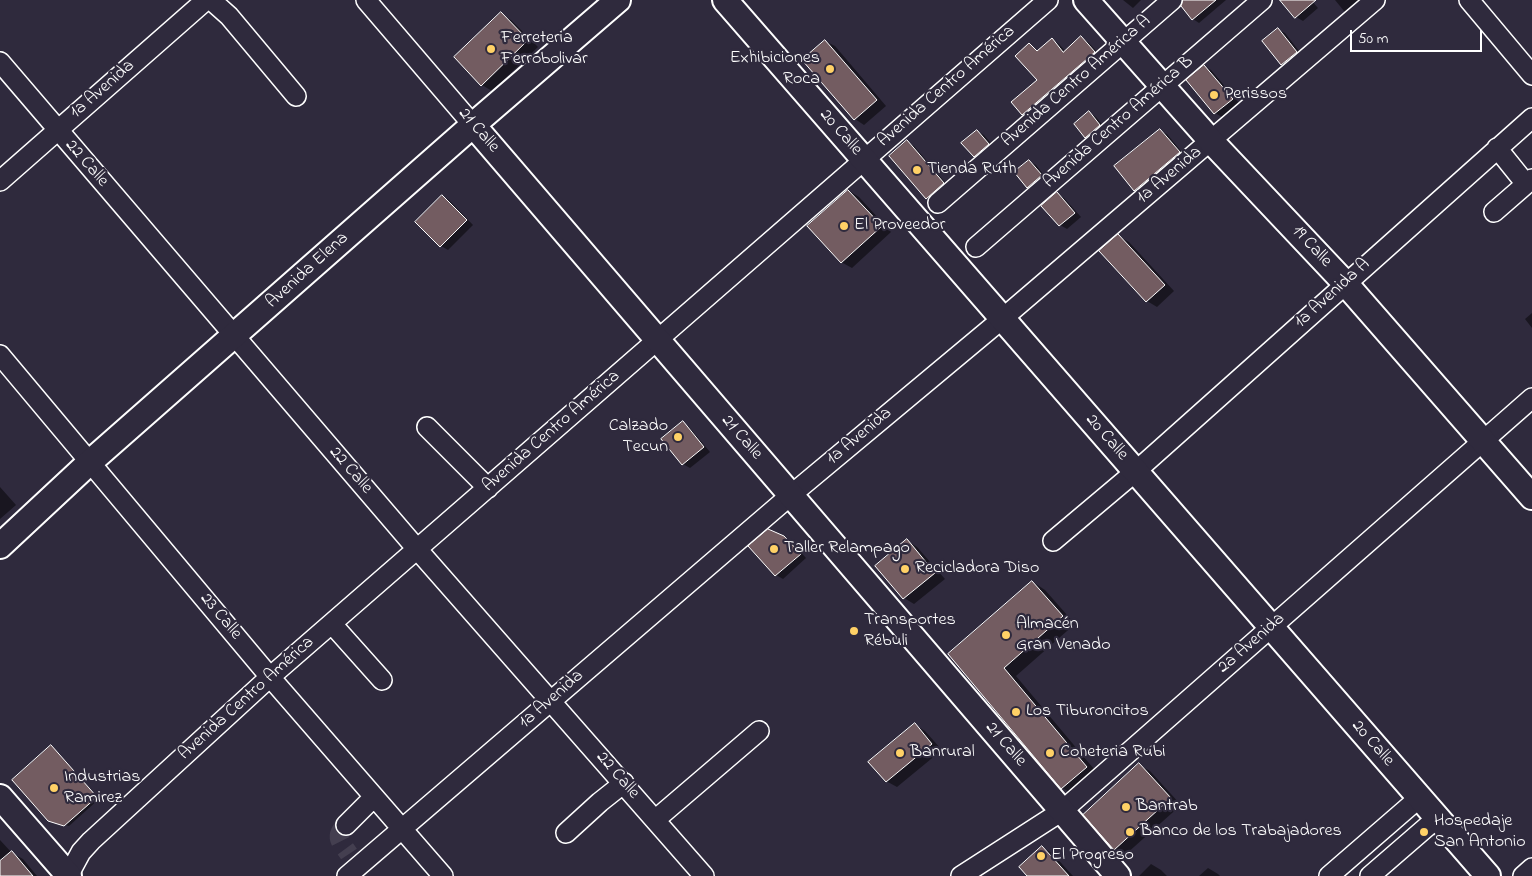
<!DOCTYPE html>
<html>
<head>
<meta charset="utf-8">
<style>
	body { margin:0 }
	#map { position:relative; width:1532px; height:876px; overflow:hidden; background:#2f2a3d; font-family:"Indie Flower",sans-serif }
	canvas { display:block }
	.scale { position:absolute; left:1350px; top:30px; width:132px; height:22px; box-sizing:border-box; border:2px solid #fff; border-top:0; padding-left:6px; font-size:15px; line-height:18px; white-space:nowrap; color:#fff; -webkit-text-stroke:4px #2f2a3d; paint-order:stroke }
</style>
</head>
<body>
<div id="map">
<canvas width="1532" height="876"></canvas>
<div class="scale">50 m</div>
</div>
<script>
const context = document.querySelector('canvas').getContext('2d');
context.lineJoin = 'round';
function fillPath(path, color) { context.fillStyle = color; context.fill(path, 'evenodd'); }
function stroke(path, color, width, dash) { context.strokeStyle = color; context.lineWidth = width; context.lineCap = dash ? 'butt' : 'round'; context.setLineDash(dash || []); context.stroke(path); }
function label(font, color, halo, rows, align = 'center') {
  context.font = font + ' "Indie Flower",sans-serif'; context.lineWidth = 4.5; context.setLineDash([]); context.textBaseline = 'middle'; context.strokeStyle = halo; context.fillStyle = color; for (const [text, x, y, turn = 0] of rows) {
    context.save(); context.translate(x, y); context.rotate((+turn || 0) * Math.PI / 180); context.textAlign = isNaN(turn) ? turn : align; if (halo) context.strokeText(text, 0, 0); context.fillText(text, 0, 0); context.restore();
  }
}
fillPath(new Path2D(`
	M 1123,0 L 1141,0 L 1133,8 Z
	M 1184,0 L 1226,0 L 1199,23 L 1193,19 Z
	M 1282,0 L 1311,0 L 1318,8 L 1303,21 L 1296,17 Z
	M 1335,0 L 1364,0 L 1351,15 L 1344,11 Z
	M 501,14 L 511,20 L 538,47 L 492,91 L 482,85 Z
	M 1278,30 L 1285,33 L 1303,56 L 1288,68 L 1281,64 Z
	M 1081,38 L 1088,42 L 1101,56 L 1030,118 L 1023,114 L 1039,80 L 1029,44 L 1038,51 L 1052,40 L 1059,44 L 1066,52 Z
	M 825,41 L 835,46 L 886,106 L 864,125 L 855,119 L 803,60 Z
	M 1205,66 L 1211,70 L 1239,103 L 1222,117 L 1215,113 Z
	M 1089,113 L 1096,117 L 1106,129 L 1093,141 L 1086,137 Z
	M 977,131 L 984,135 L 995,148 L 981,160 L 974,156 Z
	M 1160,131 L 1167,134 L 1186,157 L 1141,194 L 1135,190 L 1116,167 Z
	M 907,142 L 914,146 L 950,188 L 934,202 L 927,198 L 891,156 Z
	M 1029,161 L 1036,165 L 1048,180 L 1034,191 L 1028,187 Z
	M 849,191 L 859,197 L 891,232 L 852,268 L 841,262 Z
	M 1057,194 L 1064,198 L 1081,217 L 1067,229 L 1060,225 L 1043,206 Z
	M 442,196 L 449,200 L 473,225 L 448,250 L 441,246 L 417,222 Z
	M 1118,236 L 1129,242 L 1174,291 L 1157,307 L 1147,301 Z
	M 1532,313 L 1532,328 L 1525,319 Z
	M 683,423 L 689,427 L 710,452 L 690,468 L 683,464 L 663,439 Z
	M 0,487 L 16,505 L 0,519 Z
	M 784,537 L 791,541 L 806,558 L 783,579 L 776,575 Z
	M 907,541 L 917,547 L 945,579 L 914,604 L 904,598 L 877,566 Z
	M 1033,582 L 1045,590 L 1075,624 L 1016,676 L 1099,775 L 1075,795 L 1062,788 L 950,655 Z
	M 915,725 L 925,731 L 942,750 L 897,787 L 886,781 Z
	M 54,749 L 99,799 L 69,826 L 49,820 Z
	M 1139,765 L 1150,771 L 1181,805 L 1125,855 L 1115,849 L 1085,815 Z
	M 0,840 L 12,853 L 23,859 L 37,876 L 0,876 Z
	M 1042,847 L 1052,853 L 1073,876 L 1029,876 Z
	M 1151,864 L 1161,870 L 1167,876 L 1139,876 Z
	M 1208,868 L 1218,874 L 1220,876 L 1199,876 Z`), '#0007');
const building = new Path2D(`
	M 1183,0 L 1216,0 L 1192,20 L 1181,6 Z
	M 1280,0 L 1316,0 L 1295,18 Z
	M 501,12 L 528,40 L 481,86 L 454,57 Z
	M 1278,28 L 1297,52 L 1281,65 L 1262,41 Z
	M 1081,36 L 1095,52 L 1022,115 L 1011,102 L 1037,80 L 1015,56 L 1029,43 L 1037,51 L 1052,38 L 1063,52 Z
	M 825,40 L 877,100 L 854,120 L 802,60 Z
	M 1204,65 L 1233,99 L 1214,114 L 1186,80 Z
	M 1089,111 L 1100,125 L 1085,138 L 1074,124 Z
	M 1160,129 L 1180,152 L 1134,191 L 1114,166 Z
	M 977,130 L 989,144 L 974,157 L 961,143 Z
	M 907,140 L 944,183 L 926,199 L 889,156 Z
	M 1029,160 L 1042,175 L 1027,188 L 1014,172 Z
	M 848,190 L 882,226 L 841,263 L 807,226 Z
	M 1057,192 L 1075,213 L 1059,226 L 1041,206 Z
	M 442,195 L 467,220 L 440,247 L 415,222 Z
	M 1118,234 L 1165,285 L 1146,302 L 1099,251 Z
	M 683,421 L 704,447 L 682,465 L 661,439 Z
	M 768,529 L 784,536 L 801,554 L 775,576 L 748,546 Z
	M 907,539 L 935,573 L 903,599 L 875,566 Z
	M 1032,581 L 1063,616 L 1004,668 L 1087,767 L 1061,789 L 948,654 Z
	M 915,723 L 932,744 L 886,782 L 868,762 Z
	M 51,745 L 97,797 L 64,826 L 48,821 L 12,780 Z
	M 1139,763 L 1171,798 L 1114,850 L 1083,815 Z
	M 1042,846 L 1069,876 L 1027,876 L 1019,867 Z
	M 12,851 L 33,876 L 0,876 L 0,861 Z`);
fillPath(building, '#735c61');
stroke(building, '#fff', 1);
stroke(new Path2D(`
	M 346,825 C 333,837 341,842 349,854`), '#443f50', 19, [19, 9]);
const minor = new Path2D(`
	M 211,0 L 229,16 L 296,96
	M 366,0 L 473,125
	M 1469,0 L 1532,75
	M 0,62 L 417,549 L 704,876
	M 1497,148 L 1526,184
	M 0,181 L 206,0
	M 938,203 L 1172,0
	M 1494,212 L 1532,179
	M 976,247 L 1262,0
	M 0,355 L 270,677 L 443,876
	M 427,427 L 488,488
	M 1053,541 L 1135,472 L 1532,118
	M 332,624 L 382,680
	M 655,820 L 759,731
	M 346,825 L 374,797
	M 566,833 L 600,802 L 624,783
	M 68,876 L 81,852 L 91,841 L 270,677 L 1048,0
	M 347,876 L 791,495 L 1002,319 L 1375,0
	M 961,876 L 1062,811 L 1532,398
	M 1329,876 L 1419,798
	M 1370,876 L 1437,818
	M 1523,876 L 1532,868`);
const major = new Path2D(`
	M 725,0 L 1488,876
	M 1086,0 L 1211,141 L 1345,283 L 1532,497
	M 473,125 L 1118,876
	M 0,546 L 89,463 L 473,125 L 618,0
	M 0,797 L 69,876`);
stroke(minor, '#fff', 22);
stroke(major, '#fff', 28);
stroke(minor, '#2f2a3d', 19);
stroke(major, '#2f2a3d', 24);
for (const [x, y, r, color] of [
	[491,49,5,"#ffd166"],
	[830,69,5,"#ffd166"],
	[1214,95,5,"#ffd166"],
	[917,170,5,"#ffd166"],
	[844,226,5,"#ffd166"],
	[678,437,5,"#ffd166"],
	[774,549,5,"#ffd166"],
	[905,569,5,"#ffd166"],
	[854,631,5,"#ffd166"],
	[1006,635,5,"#ffd166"],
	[1016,712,5,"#ffd166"],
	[900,753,5,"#ffd166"],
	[1050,753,5,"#ffd166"],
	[54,788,5,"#ffd166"],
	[1126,807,5,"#ffd166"],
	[1130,832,5,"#ffd166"],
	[1424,832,5,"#ffd166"],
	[1041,856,5,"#ffd166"]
]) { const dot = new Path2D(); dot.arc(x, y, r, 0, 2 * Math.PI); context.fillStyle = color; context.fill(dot); stroke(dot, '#2f2a3d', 2); }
label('18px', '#fff', '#2f2a3d', [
	["Ferreteria",501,39],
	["Ferrobolivar",501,60],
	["Exhibiciones",820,59,"right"],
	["Roca",820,80,"right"],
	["Perissos",1224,95],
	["Tienda Ruth",927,170],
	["El Proveedor",854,226],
	["Calzado",668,427,"right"],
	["Tecun",668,448,"right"],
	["Taller Relampago",784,549],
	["Recicladora Diso",915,569],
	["Transportes",864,621],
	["Rébuli",864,642],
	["Almacén",1016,625],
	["Gran Venado",1016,646],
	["Los Tiburoncitos",1026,712],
	["Banrural",910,753],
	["Coheteria Rubi",1060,753],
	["Industrias",64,778],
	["Ramirez",64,799],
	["Bantrab",1136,807],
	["Hospedaje",1434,822],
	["San Antonio",1434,843],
	["Banco de los Trabajadores",1140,832],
	["El Progreso",1051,856]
], 'left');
label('18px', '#fff', '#2f2a3d', [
	["Avenida Centro América A",1077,82,-41],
	["Avenida Centro América",947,87,-41],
	["1a Avenida",103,90,-41],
	["Avenida Centro América B",1119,123,-41],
	["21 Calle",478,131,49],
	["20 Calle",840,133,49],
	["22 Calle",86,164,49],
	["1a Avenida",1170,176,-40],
	["19 Calle",1311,247,47],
	["Avenida Elena",308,271,-42],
	["1a Avenida A",1333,294,-42],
	["Avenida Centro América",552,432,-41],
	["1a Avenida",860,437,-40],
	["21 Calle",741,438,49],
	["20 Calle",1106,438,49],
	["22 Calle",350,471,49],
	["23 Calle",220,617,50],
	["2a Avenida",1252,644,-41],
	["Avenida Centro América",247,699,-42],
	["1a Avenida",552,700,-41],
	["20 Calle",1372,744,49],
	["21 Calle",1005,745,49],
	["22 Calle",617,776,49]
]);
</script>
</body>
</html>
